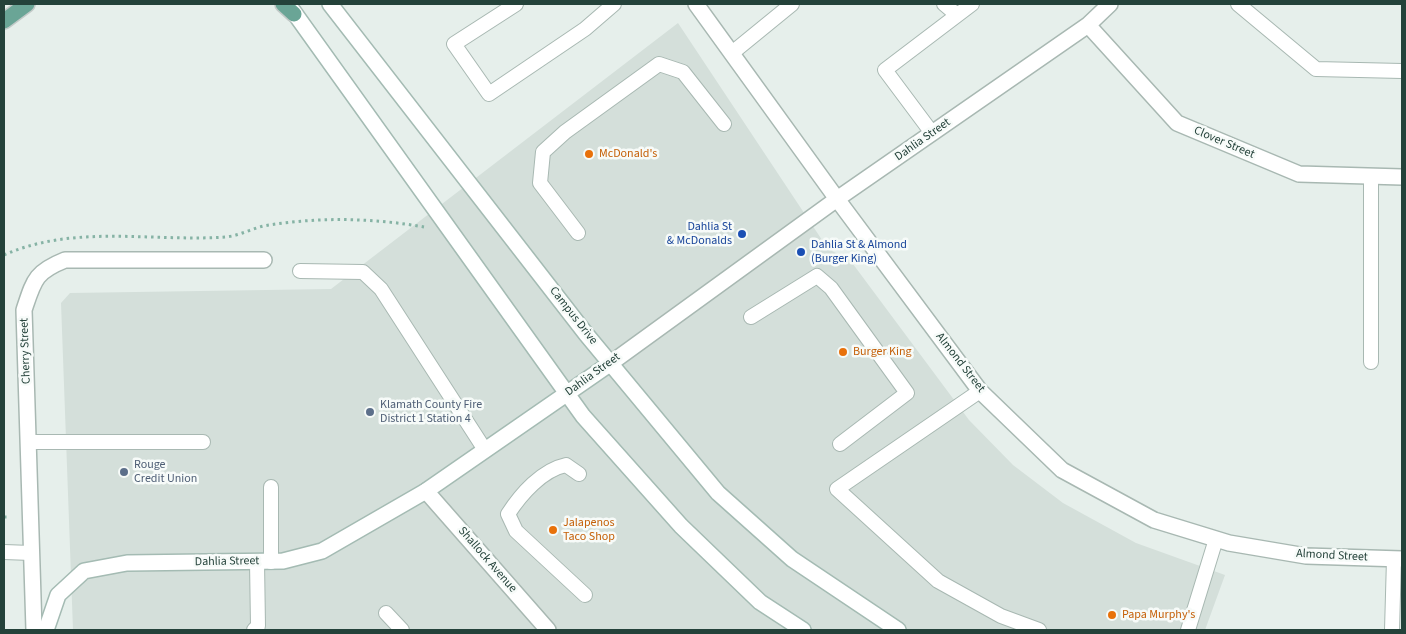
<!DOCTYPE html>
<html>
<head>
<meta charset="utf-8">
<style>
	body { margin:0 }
	#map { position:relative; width:1406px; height:634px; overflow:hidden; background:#e6efeb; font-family:"Source Sans 3",sans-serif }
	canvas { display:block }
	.frame { position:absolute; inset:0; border:5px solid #24423a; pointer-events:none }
</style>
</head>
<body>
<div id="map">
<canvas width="1406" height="634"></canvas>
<div class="frame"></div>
</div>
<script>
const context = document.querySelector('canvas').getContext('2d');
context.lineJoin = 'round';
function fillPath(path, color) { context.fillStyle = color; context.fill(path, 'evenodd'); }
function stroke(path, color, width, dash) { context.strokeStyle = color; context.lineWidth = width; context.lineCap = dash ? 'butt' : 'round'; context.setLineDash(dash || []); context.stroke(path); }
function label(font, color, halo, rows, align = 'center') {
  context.font = font + ' "Source Sans 3",sans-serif'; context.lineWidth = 5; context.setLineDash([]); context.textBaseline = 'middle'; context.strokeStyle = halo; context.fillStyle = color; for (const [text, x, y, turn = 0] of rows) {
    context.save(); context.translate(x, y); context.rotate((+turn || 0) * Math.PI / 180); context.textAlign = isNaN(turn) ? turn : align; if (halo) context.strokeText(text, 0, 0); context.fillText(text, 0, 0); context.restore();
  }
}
fillPath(new Path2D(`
	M 678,23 L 828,249 L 850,260 L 969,420 L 1013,465 L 1063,503 L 1136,543 L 1225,575 L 1205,630 L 73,630 L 61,303 L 70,293 L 331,289 Z`), '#d4dfda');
const lane = new Path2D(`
	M 516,4 L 454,44 L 489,94 L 585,29 L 614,4
	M 944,4 L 957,15
	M 1238,4 L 1316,69 L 1402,71
	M 732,53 L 792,4
	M 932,133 L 885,70 L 972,4
	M 1371,176 L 1371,362
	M 578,233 L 540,183 L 543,152 L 565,132 L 659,64 L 683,72 L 724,124
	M 300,271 L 363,272 L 381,289 L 485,450
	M 751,317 L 817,276 L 831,288 L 907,393 L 840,444
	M 980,391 L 837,489 L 938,581 L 1001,616 L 1039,630
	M 29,442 L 203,442
	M 579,474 L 566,465 C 542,470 521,494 508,514 L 516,531 L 585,595
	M 4,552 L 31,553
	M 271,562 L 271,487
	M 386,613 L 402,630
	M 254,630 L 258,626 L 257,562
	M 1188,630 L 1216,539
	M 1392,630 L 1394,559`);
const street = new Path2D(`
	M 696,4 L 837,199 L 980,391 L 1062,470 L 1154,520 L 1229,543 L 1306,556 L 1402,559
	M 1088,25 L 1177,123 L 1299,174 L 1402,177
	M 611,363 L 837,199 L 1088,25 L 1110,4
	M 426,491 L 548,630
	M 34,630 L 24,310 C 34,280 35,272 65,260 L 264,260`);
const secondary = new Path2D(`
	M 288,4 L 583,416 L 681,526 L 760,602 L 803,630
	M 330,4 L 586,334 L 718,493 L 792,559 L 898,630
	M 46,630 L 58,595 L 84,571 L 127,563 L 283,561 L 322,551 L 426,491 L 611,363`);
const primary = new Path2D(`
	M 283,4 L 294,14
	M 4,21 L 27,4`);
stroke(lane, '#a8b8b2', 16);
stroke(street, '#a8b8b2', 18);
stroke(secondary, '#a4bbb3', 18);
stroke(primary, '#c2cac8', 18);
stroke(new Path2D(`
	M 4,255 C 74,224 151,242 225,237 C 240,236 254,227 269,225 C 320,217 374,218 424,227
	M 4,517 L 9,517`), '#86b3a5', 3, [2.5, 4]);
stroke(lane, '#fff', 14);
stroke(street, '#fff', 15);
stroke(secondary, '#fff', 15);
stroke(primary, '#6aa596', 15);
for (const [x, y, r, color] of [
	[589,154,5,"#e8710a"],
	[742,234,5,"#1a4fb4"],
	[801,252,5,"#1a4fb4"],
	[843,352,5,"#e8710a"],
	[370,412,5,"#5c6f8a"],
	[124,472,5,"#5c6f8a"],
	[553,530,5,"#e8710a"],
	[1112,615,5,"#e8710a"]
]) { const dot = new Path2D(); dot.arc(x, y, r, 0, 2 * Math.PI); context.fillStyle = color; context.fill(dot); stroke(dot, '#f7fbf9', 2); }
label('12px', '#24423a', '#f7fbf9', [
	["Dahlia Street",923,140,-35],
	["Clover Street",1224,143,23],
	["Campus Drive",573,316,52],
	["Cherry Street",26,351,-92],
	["Almond Street",960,363,52],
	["Dahlia Street",593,375,-36],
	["Almond Street",1332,556,3],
	["Shallock Avenue",487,560,49],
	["Dahlia Street",227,562,-1]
]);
label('12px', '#c56008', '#f7fbf9', [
	["McDonald's",599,154],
	["Burger King",853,352],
	["Jalapenos",563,523],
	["Taco Shop",563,537],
	["Papa Murphy's",1122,615]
], 'left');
label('12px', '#164399', '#f7fbf9', [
	["Dahlia St",732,227],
	["& McDonalds",732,241],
	["Dahlia St & Almond",811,245,"left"],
	["(Burger King)",811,259,"left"]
], 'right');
label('12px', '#4e5e75', '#f7fbf9', [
	["Klamath County Fire",380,405],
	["District 1 Station 4",380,419],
	["Rouge",134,465],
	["Credit Union",134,479]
], 'left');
</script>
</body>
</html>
